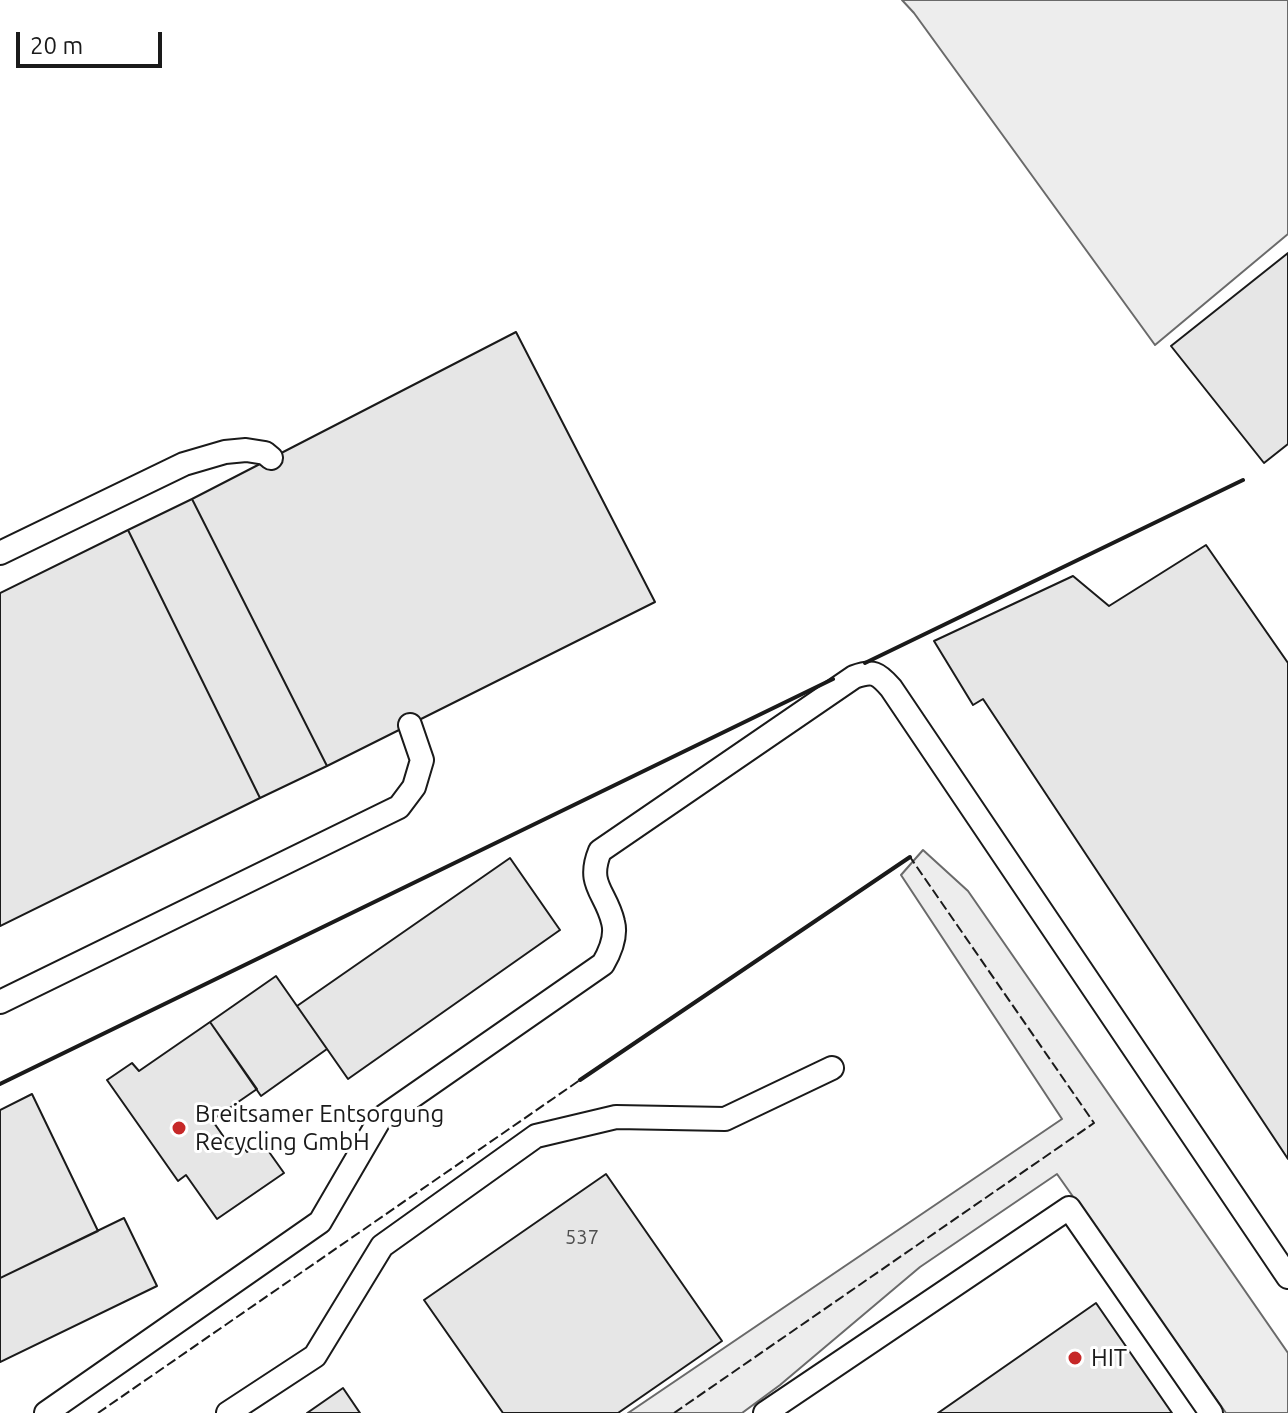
<!DOCTYPE html>
<html>
<head>
<meta charset="utf-8">
<style>
	body { margin:0 }
	#map { position:relative; width:1288px; height:1413px; overflow:hidden; background:#fff; font-family:Ubuntu,sans-serif }
	canvas { display:block }
	.scale { position:absolute; left:16px; top:32px; width:146px; height:36px; box-sizing:border-box; border:4px solid #1a1a1a; border-top:0; padding-left:10px; font-size:24px; line-height:28px; white-space:nowrap; color:#1a1a1a; -webkit-text-stroke:6px #fff; paint-order:stroke }
</style>
</head>
<body>
<div id="map">
<canvas width="1288" height="1413"></canvas>
<div class="scale">20 m</div>
</div>
<script>
const context = document.querySelector('canvas').getContext('2d');
context.lineJoin = 'round';
function fillPath(path, color) { context.fillStyle = color; context.fill(path, 'evenodd'); }
function stroke(path, color, width, dash) { context.strokeStyle = color; context.lineWidth = width; context.lineCap = dash ? 'butt' : 'round'; context.setLineDash(dash || []); context.stroke(path); }
function label(font, color, halo, rows, align = 'center') {
  context.font = font + ' Ubuntu,sans-serif'; context.lineWidth = 6; context.setLineDash([]); context.textBaseline = 'middle'; context.strokeStyle = halo; context.fillStyle = color; for (const [text, x, y, turn = 0] of rows) {
    context.save(); context.translate(x, y); context.rotate((+turn || 0) * Math.PI / 180); context.textAlign = isNaN(turn) ? turn : align; if (halo) context.strokeText(text, 0, 0); context.fillText(text, 0, 0); context.restore();
  }
}
const built = new Path2D(`
	M 902,0 L 1288,0 L 1288,234 L 1155,345 L 914,13 Z
	M 923,850 L 968,891 L 1288,1353 L 1288,1413 L 1226,1413 L 1057,1174 L 920,1267 L 780,1385 L 742,1413 L 628,1413 L 1062,1119 L 901,875 Z`);
fillPath(built, '#ededed');
stroke(built, '#6a6a6a', 2);
const building = new Path2D(`
	M 1288,253 L 1288,444 L 1264,463 L 1171,346 Z
	M 516,332 L 655,602 L 327,766 L 192,499 Z
	M 192,499 L 327,766 L 260,798 L 128,530 Z
	M 128,530 L 260,798 L 0,926 L 0,593 Z
	M 1206,545 L 1288,663 L 1288,1159 L 983,699 L 973,705 L 934,641 L 1073,576 L 1109,606 Z
	M 510,858 L 560,930 L 348,1079 L 297,1006 Z
	M 276,976 L 327,1049 L 261,1096 L 210,1022 Z
	M 210,1022 L 257,1089 L 212,1120 L 228,1143 L 237,1137 L 247,1152 L 262,1142 L 284,1173 L 217,1219 L 186,1175 L 178,1181 L 107,1080 L 132,1063 L 139,1071 Z
	M 32,1094 L 98,1231 L 0,1278 L 0,1110 Z
	M 606,1174 L 722,1341 L 618,1413 L 503,1413 L 424,1300 Z
	M 124,1218 L 157,1286 L 0,1362 L 0,1278 Z
	M 1096,1303 L 1172,1413 L 938,1413 Z
	M 343,1388 L 360,1413 L 307,1413 Z`);
fillPath(building, '#e6e6e6');
stroke(building, '#1a1a1a', 2);
const lane = new Path2D(`
	M 0,553 L 184,464 L 225,452 L 246,450 L 265,453 L 271,458
	M 0,1002 L 399,807 L 414,787 L 422,760 L 410,725
	M 46,1413 L 320,1222 L 380,1119 L 603,964 C 610,952 617,937 613,922 C 606,892 586,885 600,851 L 854,677 C 873,670 878,673 891,688 L 1288,1277
	M 228,1413 L 315,1356 L 382,1246 L 536,1136 L 616,1117 L 725,1119 L 832,1068
	M 765,1413 L 1069,1208 L 1211,1413`);
stroke(lane, '#1a1a1a', 26);
stroke(lane, '#fff', 22);
stroke(new Path2D(`
	M 98,1413 L 580,1080
	M 674,1413 L 1094,1123 L 910,857`), '#1a1a1a', 2, [10, 4]);
stroke(new Path2D(`
	M 865,663 L 1243,480
	M 580,1080 L 910,857
	M 0,1084 L 833,679`), '#1a1a1a', 4);
for (const [x, y, r, color] of [
	[179,1128,8,"#c62828"],
	[1075,1358,8,"#c62828"]
]) { const dot = new Path2D(); dot.arc(x, y, r, 0, 2 * Math.PI); context.fillStyle = color; context.fill(dot); stroke(dot, '#fff', 3); }
label('20px', '#4d4d4d', null, [
	["537",582,1237]
]);
label('24px', '#1a1a1a', '#fff', [
	["Breitsamer Entsorgung",195,1114],
	["Recycling GmbH",195,1142],
	["HIT",1091,1358]
], 'left');
</script>
</body>
</html>
